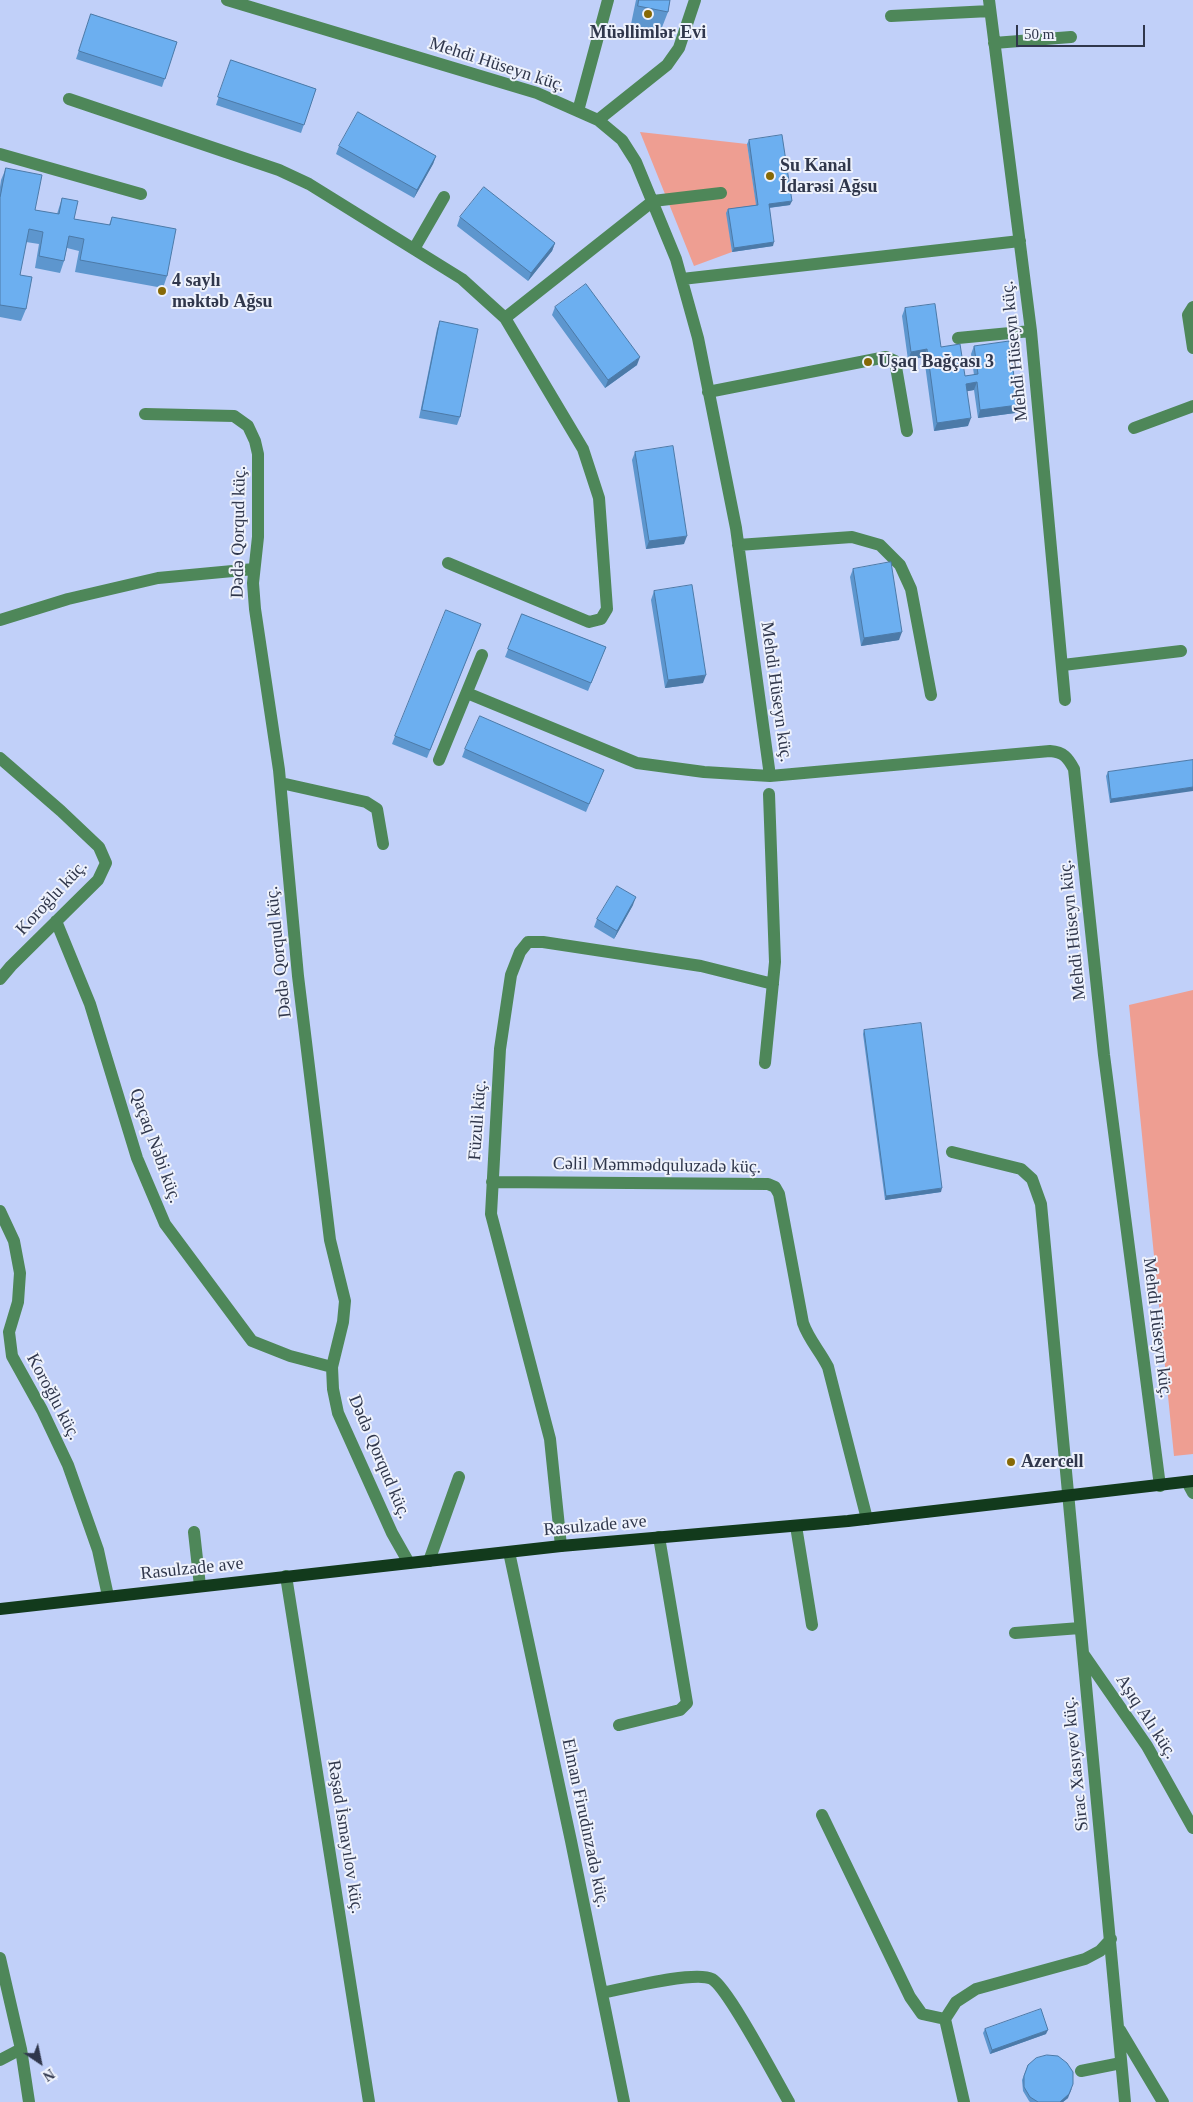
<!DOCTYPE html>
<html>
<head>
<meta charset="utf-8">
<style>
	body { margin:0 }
	#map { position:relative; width:1193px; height:2102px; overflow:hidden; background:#c1d0f9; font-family:Georgia,serif }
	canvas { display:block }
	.north { position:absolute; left:15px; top:2037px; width:50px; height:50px; -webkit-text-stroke:4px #eef2fc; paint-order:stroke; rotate:146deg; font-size:14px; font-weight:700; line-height:20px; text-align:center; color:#30374c }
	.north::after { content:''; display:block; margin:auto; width:18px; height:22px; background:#30374c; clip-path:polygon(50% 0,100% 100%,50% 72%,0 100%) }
	.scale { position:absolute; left:1016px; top:25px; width:129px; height:22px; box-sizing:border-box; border:2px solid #30374c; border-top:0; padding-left:6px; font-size:15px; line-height:18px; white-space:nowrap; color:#30374c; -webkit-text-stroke:4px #eef2fc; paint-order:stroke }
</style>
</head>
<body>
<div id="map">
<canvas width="1193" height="2102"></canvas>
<div class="north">N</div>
<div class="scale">50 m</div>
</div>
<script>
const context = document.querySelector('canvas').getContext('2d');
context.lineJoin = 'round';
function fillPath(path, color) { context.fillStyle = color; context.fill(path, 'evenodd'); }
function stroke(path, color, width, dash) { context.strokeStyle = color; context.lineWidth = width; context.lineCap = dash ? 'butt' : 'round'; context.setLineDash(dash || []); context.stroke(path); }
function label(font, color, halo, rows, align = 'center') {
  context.font = font + ' Georgia,serif'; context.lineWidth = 4; context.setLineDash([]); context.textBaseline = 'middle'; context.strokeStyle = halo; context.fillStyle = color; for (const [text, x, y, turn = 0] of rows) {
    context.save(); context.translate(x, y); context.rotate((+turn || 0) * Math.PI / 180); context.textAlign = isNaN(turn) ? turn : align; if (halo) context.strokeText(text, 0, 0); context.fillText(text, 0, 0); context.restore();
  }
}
fillPath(new Path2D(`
	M 640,132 L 747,144 L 757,209 L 727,213 L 732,252 L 694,266 Z
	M 1193,990 L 1193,1454 L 1174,1456 L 1129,1005 Z`), '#ee9e92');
stroke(new Path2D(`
	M 227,0 L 537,93 L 598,120 L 622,140 L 636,162 L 676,259 L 698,338 L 736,528 L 770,776 L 1050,751 C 1064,752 1068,758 1074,769 L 1104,1055 L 1160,1486
	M 989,0 L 1031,331 L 1065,700
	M 891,16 L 990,11
	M 994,43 L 1071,37
	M 69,99 L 279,170 L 309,184 L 462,279 L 505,318 L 583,449 L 599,498 L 607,609 L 601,619 L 589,622 L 448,563
	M 578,111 L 608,0
	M 598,120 L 667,65 L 679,48 L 695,0
	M 0,154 L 141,194
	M 414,249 L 444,197
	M 682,279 L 1020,241
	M 1193,307 L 1188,315 L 1193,348
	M 505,318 L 653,201 L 721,193
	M 958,338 L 1031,331
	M 708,392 L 886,357 L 895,361 L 907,431
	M 145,414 L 234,416 L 248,426 L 255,441 L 258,454 L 258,537 L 253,583 L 255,609 L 279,770 L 298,976 L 330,1240 L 345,1301 L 343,1322 L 332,1367 L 333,1389 L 338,1413 L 392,1533 L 409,1563
	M 1134,428 L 1193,406
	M 738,545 L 852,537 L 880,545 L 900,565 L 911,589 L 931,695
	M 0,620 L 68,599 L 158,578 L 254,569
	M 1063,665 L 1181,651
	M 467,693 L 637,763 L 704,772 L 770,776
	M 0,758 L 61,811 L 99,847 L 106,863 L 98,880 L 11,966 L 0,979
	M 439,760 L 482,655
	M 281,783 L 366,802 L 377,809 L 383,844
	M 56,921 L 90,1004 L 137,1158 L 165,1224 L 252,1341 L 290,1356 L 332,1367
	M 765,1063 L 775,962 L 769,794
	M 952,1152 L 1021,1169 L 1032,1179 L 1041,1204 L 1125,2102
	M 492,1182 L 768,1184 L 775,1187 L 779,1194 L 803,1323 C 809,1340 820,1351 828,1367 L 867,1519
	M 0,1211 L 14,1241 L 20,1273 L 18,1302 L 9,1332 L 12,1356 L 42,1410 L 68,1465 L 98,1550 L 108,1596
	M 1187,1482 L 1193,1493
	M 796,1526 L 812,1625
	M 194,1532 L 200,1586
	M 561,1546 L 550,1439 L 491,1214 L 500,1049 L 511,975 L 520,952 L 528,942 L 543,942 L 701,966 L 773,984
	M 509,1552 L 571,1841 L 624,2102
	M 429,1561 L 459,1477
	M 286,1576 L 369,2102
	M 1015,1633 L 1080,1628
	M 1084,1655 L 1147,1746 L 1193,1828
	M 619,1725 L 680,1710 L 687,1703 L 659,1537
	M 822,1815 L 910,1997 L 922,2014 L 945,2019
	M 0,1958 L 21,2049 L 29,2102
	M 602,1993 C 623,1989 695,1970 712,1979 C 729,1989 776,2080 789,2102
	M 1120,2030 L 1163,2102
	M 0,2060 L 21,2049
	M 1081,2071 L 1121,2063
	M 964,2102 L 945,2019 L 956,2002 L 976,1989 L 1085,1959 L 1100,1951 L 1111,1939`), '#4e8759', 12);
stroke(new Path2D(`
	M 0,1609 L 561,1546 L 848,1521 L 1193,1481`), '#123a1c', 12);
fillPath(new Path2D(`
	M 636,0 L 670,0 L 668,12 L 659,35 L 630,29 Z
	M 91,14 L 177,42 L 162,87 L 76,59 Z
	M 231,60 L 316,89 L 301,133 L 216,105 Z
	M 749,140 L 790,205 L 769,208 L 773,246 L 732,252 L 726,213 L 728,209 L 756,205 L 747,144 Z
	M 339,146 L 436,156 L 433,164 L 414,198 L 336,154 Z
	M 6,168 L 35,210 L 57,214 L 62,198 L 74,219 L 109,225 L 112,217 L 167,276 L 163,288 L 75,272 L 79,251 L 67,248 L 64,261 L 60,273 L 35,268 L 39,244 L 26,242 L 20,275 L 26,309 L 21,321 L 0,317 L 0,187 L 1,180 Z
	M 460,217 L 555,243 L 552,251 L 528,281 L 457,226 Z
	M 555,307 L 637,365 L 605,388 L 552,315 Z
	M 905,308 L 941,347 L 965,376 L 974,375 L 971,354 L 974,346 L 1015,413 L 978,418 L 974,390 L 967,391 L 968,426 L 934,431 L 924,357 L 908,360 L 902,316 Z
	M 440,321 L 460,417 L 457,425 L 419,418 L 437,329 Z
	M 635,452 L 684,544 L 646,549 L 632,460 Z
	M 853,569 L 899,640 L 861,646 L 850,577 Z
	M 654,591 L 703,683 L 665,688 L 651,600 Z
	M 522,614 L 606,647 L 588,691 L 505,657 Z
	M 481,624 L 427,758 L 392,744 L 395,736 Z
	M 465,749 L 604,770 L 586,812 L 462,757 Z
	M 1193,760 L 1110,803 L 1106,776 L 1108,772 Z
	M 633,905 L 614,939 L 594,927 L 597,919 Z
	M 864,1030 L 941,1192 L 885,1200 L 863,1034 Z
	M 985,2029 L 1046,2034 L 990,2054 L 983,2033 Z
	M 1028,2065 L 1068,2098 L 1063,2102 L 1030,2102 L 1029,2101 L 1023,2091 L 1022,2080 Z`), '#5d96ce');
fillPath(new Path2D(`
	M 436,156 L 433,164 L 414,198 L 417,190 Z
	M 792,201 L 790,205 L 767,208 L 769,204 Z
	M 774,242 L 773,246 L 732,252 L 734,248 Z
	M 555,243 L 552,251 L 528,281 L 531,273 Z
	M 927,349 L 924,357 L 908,360 L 911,352 Z
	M 640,357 L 637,365 L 605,388 L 608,380 Z
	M 977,382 L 974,390 L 963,392 L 966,384 Z
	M 1018,405 L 1015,413 L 978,418 L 980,410 Z
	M 971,418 L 968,426 L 934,431 L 937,423 Z
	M 687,536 L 684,544 L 646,549 L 649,541 Z
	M 902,632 L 899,640 L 861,646 L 864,638 Z
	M 706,675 L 703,683 L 665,688 L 668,680 Z
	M 1193,787 L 1193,791 L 1110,803 L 1111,799 Z
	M 636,897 L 633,905 L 614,939 L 617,931 Z
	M 942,1188 L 941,1192 L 885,1200 L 886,1196 Z
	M 1048,2030 L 1046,2034 L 990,2054 L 992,2050 Z
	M 1072,2088 L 1068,2098 L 1063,2102 L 1060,2102 Z`), '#4c7aa8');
const building = new Path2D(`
	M 639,0 L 670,0 L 668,12 L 638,6 Z
	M 91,14 L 177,42 L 165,79 L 79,51 Z
	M 231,60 L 316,89 L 304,125 L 218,97 Z
	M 358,112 L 436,156 L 417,190 L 339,146 Z
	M 782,135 L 792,201 L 769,204 L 774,242 L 734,248 L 728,209 L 758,205 L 749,140 Z
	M 6,168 L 42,175 L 35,210 L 59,214 L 62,198 L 78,201 L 74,219 L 110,225 L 112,217 L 176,229 L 167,276 L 80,260 L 84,239 L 69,236 L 64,261 L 39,256 L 43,232 L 29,229 L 20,275 L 32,277 L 26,309 L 0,305 L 0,198 Z
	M 484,187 L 555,243 L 531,273 L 460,217 Z
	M 586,284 L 640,357 L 608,380 L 555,307 Z
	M 935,304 L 941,347 L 960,344 L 965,376 L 978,374 L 974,346 L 1009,341 L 1018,405 L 980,410 L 977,382 L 966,384 L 971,418 L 937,423 L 927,349 L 911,352 L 905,308 Z
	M 440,321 L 478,329 L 460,417 L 422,410 Z
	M 673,446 L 687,536 L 649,541 L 635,452 Z
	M 891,562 L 902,632 L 864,638 L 853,569 Z
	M 692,585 L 706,675 L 668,680 L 654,591 Z
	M 446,610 L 481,624 L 430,750 L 395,736 Z
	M 522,614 L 606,647 L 591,683 L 508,649 Z
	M 480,716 L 604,770 L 589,804 L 465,749 Z
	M 1193,760 L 1193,787 L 1111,799 L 1108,772 Z
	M 617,886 L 636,897 L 617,931 L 597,919 Z
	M 921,1023 L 942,1188 L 886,1196 L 864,1030 Z
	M 1041,2009 L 1048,2030 L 992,2050 L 985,2029 Z
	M 1047,2055 L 1058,2056 L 1067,2063 L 1073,2072 L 1073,2084 L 1069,2094 L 1060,2102 L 1038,2102 L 1030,2097 L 1024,2087 L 1024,2076 L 1028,2065 L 1036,2058 Z`);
fillPath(building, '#6caff0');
stroke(building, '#4c7aa8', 1);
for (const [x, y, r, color] of [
	[648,14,5,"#876906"],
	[770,176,5,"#876906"],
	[162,291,5,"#876906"],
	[868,362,5,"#876906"],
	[1011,1462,5,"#876906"]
]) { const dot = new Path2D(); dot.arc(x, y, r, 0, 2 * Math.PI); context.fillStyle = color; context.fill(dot); stroke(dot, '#eef2fc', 2); }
label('bold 18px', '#30374c', '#eef2fc', [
	["Müəllimlər Evi",648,33,"center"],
	["Su Kanal",780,166],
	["İdarəsi Ağsu",780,187],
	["4 saylı",172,281],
	["məktəb Ağsu",172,302],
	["Uşaq Bağçası 3",878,362],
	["Azercell",1021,1462]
], 'left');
label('18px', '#30374c', '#eef2fc', [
	["Mehdi Hüseyn küç.",497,65,18],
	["Mehdi Hüseyn küç.",1015,351,-96],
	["Dədə Qorqud küç.",239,532,-89],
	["Mehdi Hüseyn küç.",776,692,82],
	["Koroğlu küç.",52,898,-47],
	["Mehdi Hüseyn küç.",1073,930,-96],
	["Dədə Qorqud küç.",279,952,-96],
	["Füzuli küç.",478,1120,-86],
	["Qaçaq Nəbi küç.",155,1146,70],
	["Cəlil Məmmədquluzadə küç.",657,1166,1],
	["Mehdi Hüseyn küç.",1157,1328,83],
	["Koroğlu küç.",53,1397,62],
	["Dədə Qorqud küç.",379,1457,67],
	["Rasulzade ave",595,1526,-5],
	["Rasulzade ave",192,1569,-6],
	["Aşıq Alı küç.",1146,1717,57],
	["Sirac Xasıyev küç.",1076,1764,-96],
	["Elman Firudinzadə küç.",585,1823,78],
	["Rəşad İsmayılov küç.",345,1837,81]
]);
</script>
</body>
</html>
